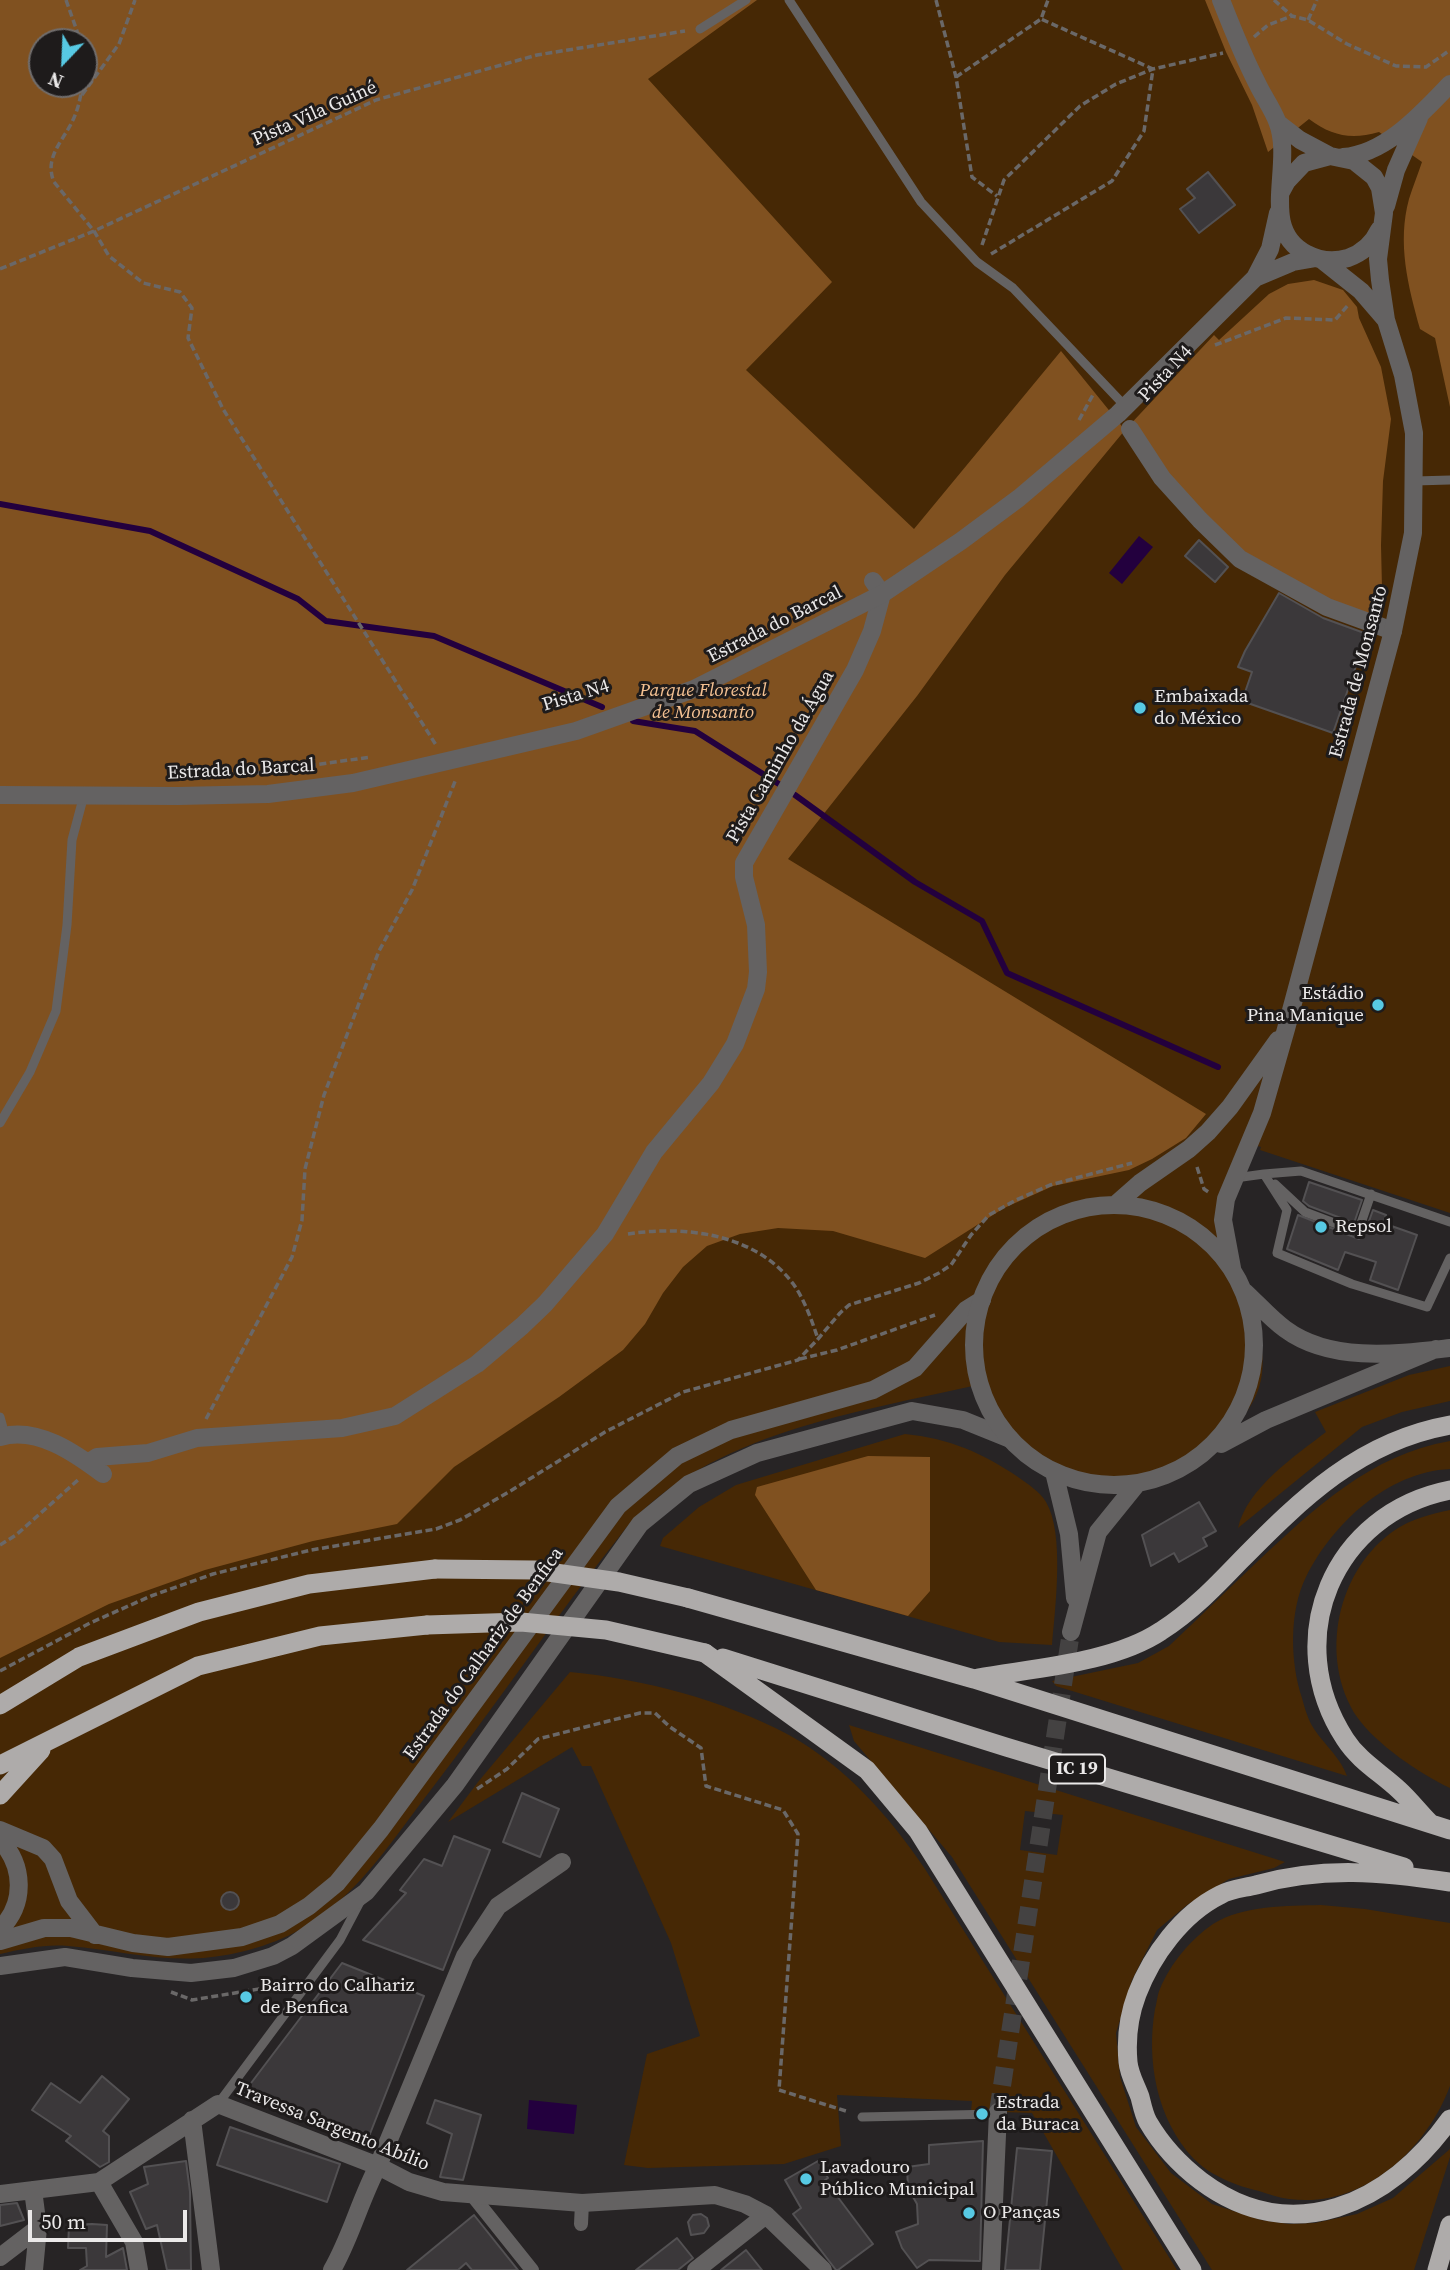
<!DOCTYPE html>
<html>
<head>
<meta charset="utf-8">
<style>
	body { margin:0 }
	#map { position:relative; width:1450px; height:2270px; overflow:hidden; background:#272425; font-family:"Source Serif 4",serif }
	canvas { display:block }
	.north { position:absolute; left:28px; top:28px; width:70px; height:70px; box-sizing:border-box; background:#1e1b1b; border:2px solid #706d6d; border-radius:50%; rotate:203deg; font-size:19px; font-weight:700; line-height:28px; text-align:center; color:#ebe9e9 }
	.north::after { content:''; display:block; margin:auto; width:24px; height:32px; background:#57c9e3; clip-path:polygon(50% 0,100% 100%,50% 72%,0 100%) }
	.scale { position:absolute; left:28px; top:2210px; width:159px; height:32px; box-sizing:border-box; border:4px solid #ebe9e9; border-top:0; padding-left:9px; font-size:21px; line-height:24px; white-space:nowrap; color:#ebe9e9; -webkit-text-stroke:5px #1e1b1b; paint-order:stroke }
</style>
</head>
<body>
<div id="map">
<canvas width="1450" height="2270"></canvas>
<div class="north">N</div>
<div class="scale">50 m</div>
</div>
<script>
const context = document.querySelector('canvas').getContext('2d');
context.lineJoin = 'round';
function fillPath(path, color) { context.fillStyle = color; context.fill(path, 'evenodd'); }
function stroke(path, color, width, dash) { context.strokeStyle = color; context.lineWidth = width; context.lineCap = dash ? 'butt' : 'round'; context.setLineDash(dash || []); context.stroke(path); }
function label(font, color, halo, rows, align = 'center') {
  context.font = font + ' "Source Serif 4",serif'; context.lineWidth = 6; context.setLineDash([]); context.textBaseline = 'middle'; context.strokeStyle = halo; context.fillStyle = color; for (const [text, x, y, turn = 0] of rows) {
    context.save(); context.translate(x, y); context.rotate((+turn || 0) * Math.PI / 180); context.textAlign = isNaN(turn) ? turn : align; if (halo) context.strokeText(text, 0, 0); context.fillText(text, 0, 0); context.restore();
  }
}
fillPath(new Path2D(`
	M 0,0 L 1450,0 L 1450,1213 L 1260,1150 L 1261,1147 L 1248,1143 C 1242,1157 1226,1181 1224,1196 C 1222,1208 1223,1237 1225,1249 C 1228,1259 1234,1269 1238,1279 C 1257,1322 1279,1371 1245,1414 C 1228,1434 1203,1447 1182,1462 C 1150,1483 1105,1489 1070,1475 C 1028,1459 996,1424 977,1385 C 859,1412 709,1433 626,1528 C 558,1613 496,1705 430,1791 C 400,1830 372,1873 335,1905 C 307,1930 273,1945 236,1953 C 174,1967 129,1951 68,1946 C 45,1944 22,1949 0,1954 ZM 42,42 L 84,42 L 84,84 L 42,84 Z
	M 1450,1366 L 1450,1401 L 1402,1412 L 1362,1427 L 1238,1528 C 1247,1488 1295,1456 1326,1432 L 1315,1412 L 1409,1375 Z
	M 905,1434 C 948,1438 983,1453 1018,1477 C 1028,1484 1040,1492 1046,1502 C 1065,1534 1055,1609 1052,1645 L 999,1642 L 660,1546 L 663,1538 L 699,1507 L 736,1485 Z
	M 1450,1441 L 1450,1469 C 1388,1472 1333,1523 1306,1577 C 1289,1611 1290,1662 1302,1698 C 1304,1706 1307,1716 1311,1724 C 1321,1742 1340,1756 1347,1776 L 1056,1686 L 1052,1681 L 1138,1663 L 1169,1646 C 1199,1618 1228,1589 1258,1561 C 1315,1508 1370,1455 1450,1441 Z
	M 1450,1510 L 1450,1788 C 1420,1774 1376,1744 1357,1717 C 1318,1658 1337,1569 1395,1530 C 1411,1519 1431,1514 1450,1510 Z
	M 570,1672 C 644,1679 723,1700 789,1735 C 845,1766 890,1817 925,1869 L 1177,2270 L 1123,2270 L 1032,2113 L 971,2111 L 972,2101 L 837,2095 L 841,2146 L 784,2164 L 648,2168 L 624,2165 L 647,2054 L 700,2036 L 671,1943 L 591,1766 L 582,1766 L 572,1747 L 448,1822 L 478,1782 Z
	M 849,1725 L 1285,1862 L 1274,1868 L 1229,1879 L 1187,1905 L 1157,1930 L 1132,1980 L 1116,2033 L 1120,2077 L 1136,2127 L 1171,2173 L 1212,2204 L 1261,2220 L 1289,2224 L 1315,2223 L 1357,2214 L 1393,2198 L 1450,2149 L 1450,2157 L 1414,2270 L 1212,2270 L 952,1857 L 854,1741 ZM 1025,1811 L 1063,1815 L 1057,1855 L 1020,1850 Z
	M 1321,1905 L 1365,1909 L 1450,1923 L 1450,2086 C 1426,2150 1363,2209 1289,2199 C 1279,2198 1269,2194 1259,2191 C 1236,2186 1209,2175 1193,2158 C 1157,2119 1146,2061 1155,2009 C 1157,2003 1157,1995 1160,1989 C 1170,1964 1191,1939 1213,1924 C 1243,1905 1287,1906 1321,1905 Z`), '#462805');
fillPath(new Path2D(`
	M 0,0 L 757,0 L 648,79 L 832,282 L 746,370 L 914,529 L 1061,351 L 1125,430 L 1214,335 L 1219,340 L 1269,294 L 1288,284 L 1314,280 L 1343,290 L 1357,307 L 1359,318 L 1381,367 L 1391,419 L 1383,481 L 1381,545 L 1382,588 L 1374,618 L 1238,563 L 1125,430 L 1005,575 L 917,696 L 788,859 L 1206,1114 L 1186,1138 L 1152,1159 L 1129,1170 L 1053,1186 L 1004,1208 L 925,1258 L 833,1231 L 778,1228 L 740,1234 L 707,1246 L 683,1267 L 663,1293 L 645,1324 L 623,1350 L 559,1397 L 454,1467 L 397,1524 L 313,1541 L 205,1570 L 109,1604 L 0,1658 ZM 42,42 L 84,42 L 84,84 L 42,84 Z
	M 1205,0 L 1450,0 L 1450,407 L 1435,338 L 1420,329 C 1408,286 1397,243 1409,199 C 1413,186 1418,174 1422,162 L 1379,132 C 1351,140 1332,136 1309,119 L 1268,152 L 1252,105 L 1226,52 Z
	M 868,1456 L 930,1457 L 930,1591 L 908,1616 L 816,1590 L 755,1495 L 757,1487 Z`), '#805120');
fillPath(new Path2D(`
	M 1139,536 L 1153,547 L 1122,584 L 1109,573 Z
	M 529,2100 L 577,2105 L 574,2134 L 527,2129 Z`), '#23003e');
stroke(new Path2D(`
	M 0,504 L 150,531 L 298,599 L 326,621 L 434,636 L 602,707
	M 633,721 L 695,731 L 782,786
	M 795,795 L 915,882 L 982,921 L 1007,973 L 1218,1067`), '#23003e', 6);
const building = new Path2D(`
	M 1208,172 L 1235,205 L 1199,233 L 1180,209 L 1195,198 L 1187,189 Z
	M 1199,540 L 1228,567 L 1215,582 L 1185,556 Z
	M 1279,593 L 1323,618 L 1367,634 L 1333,733 L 1242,701 L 1252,672 L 1238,667 L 1245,651 Z
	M 1309,1182 L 1362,1200 L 1354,1223 L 1309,1206 L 1303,1201 Z
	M 1373,1210 L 1386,1215 L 1383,1223 L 1417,1235 L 1398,1290 L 1370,1280 L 1376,1262 L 1345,1252 L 1338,1270 L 1287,1249 L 1298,1215 L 1359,1239 L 1364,1235 Z
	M 1199,1502 L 1216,1531 L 1203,1538 L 1207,1546 L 1179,1562 L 1174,1553 L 1151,1566 L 1142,1535 Z
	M 522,1793 L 559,1809 L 540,1857 L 503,1842 Z
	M 454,1836 L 490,1850 L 443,1970 L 363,1940 L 406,1893 L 400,1890 L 424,1859 L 442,1866 Z
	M221 1901a9 9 0 1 1 18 0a9 9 0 1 1-18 0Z
	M 342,1963 L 424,1996 L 366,2144 L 242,2095 Z
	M 102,2076 L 129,2099 L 103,2131 L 109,2136 L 109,2162 L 100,2167 L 66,2141 L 71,2136 L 32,2110 L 51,2083 L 80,2103 Z
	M 435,2100 L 481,2115 L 463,2180 L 440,2177 L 452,2134 L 427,2123 Z
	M 230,2127 L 340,2164 L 327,2202 L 217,2165 Z
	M 983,2141 L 980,2261 L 929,2260 L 917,2268 L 902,2248 L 896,2232 L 918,2224 L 917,2204 L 908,2188 L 907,2167 L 929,2164 L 929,2145 Z
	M 1017,2148 L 1052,2151 L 1040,2270 L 1005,2270 Z
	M 186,2161 L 190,2192 L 191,2270 L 167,2270 L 157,2225 L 146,2229 L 130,2192 L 148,2184 L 144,2167 Z
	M 818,2161 L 828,2178 L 825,2180 L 873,2244 L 838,2270 L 836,2270 L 793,2214 L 801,2208 L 785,2180 Z
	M 17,2203 L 24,2220 L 0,2226 L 0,2205 Z
	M 701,2214 L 707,2218 L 709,2226 L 704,2233 L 691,2235 L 688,2222 L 693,2215 Z
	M 474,2215 L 518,2270 L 472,2270 L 466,2263 L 458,2270 L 407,2270 Z
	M 92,2224 L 107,2225 L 106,2257 L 123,2248 L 127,2270 L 80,2270 L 87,2266 L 86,2248 L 68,2248 L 69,2225 Z
	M 677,2238 L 693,2258 L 678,2270 L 636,2270 Z
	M 746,2250 L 762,2270 L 721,2270 Z`);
fillPath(building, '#3b383a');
stroke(building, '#535153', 2);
stroke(new Path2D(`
	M 998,2112 L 1071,1632`), '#444242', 18, [18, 9]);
stroke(new Path2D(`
	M 66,0 L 77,31 L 79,42
	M 936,0 L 956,77 L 972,177 L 997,196
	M 1274,0 L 1292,16 L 1308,20 L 1347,44 L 1396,66 L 1426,67 L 1450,50
	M 1308,20 L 1317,0
	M 1254,37 L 1268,25 L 1292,16
	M 956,77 L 1041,19 L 1048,0
	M 82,84 C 81,97 78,110 72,122 C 62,142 44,158 54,182 L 94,231 L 109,256 L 143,283 L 180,292 L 192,308 L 188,338 L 223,409 L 436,745
	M 82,95 L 119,44 L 135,0
	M 982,245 L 1004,180 L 1080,106 L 1116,84 L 1153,69 L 1223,53
	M 991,254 L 1112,181 L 1144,131 L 1153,69 L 1041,19
	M 0,269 L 94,231 L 376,100 L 537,55 L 685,31
	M 1215,345 L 1286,318 L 1335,320 L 1349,304
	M 1079,420 L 1094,393
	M 257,773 L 371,757
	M 1197,1167 L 1204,1189 L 1210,1193
	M 628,1234 C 686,1225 757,1234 794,1285 C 805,1301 812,1321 818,1339
	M 800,1359 L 837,1350 L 935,1315
	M 206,1419 L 292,1257 L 302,1220 L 305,1169 L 324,1095 L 379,951 L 412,890 L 456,779
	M 0,1545 L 16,1535 L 78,1480
	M 0,1671 L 90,1623 L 151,1596 L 213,1574 L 311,1550 L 436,1529 L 460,1520 L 512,1490 L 605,1432 L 683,1392 L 798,1360 L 818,1339 L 840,1313 L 849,1305 L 919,1283 L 939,1273 L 951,1265 L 971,1235 L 989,1215 L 1016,1200 L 1050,1185 L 1132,1163
	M 477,1789 L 507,1769 L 538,1739 L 640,1713 L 655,1713 L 670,1727 L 701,1748 L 706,1786 L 783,1810 L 798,1834 L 779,2090 L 849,2112
	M 171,1992 L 192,2000 L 271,1987 L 280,1980 L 288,1988`), '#6a6868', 3.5, [7, 3.5]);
stroke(new Path2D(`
	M 789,0 L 921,202 L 977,262 L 1013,288 L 1125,406
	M 700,29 L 746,0
	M 1415,481 L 1450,480
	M 0,1123 L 30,1072 L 56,1011 L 67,925 L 72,840 L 84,795
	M 1264,1174 L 1301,1171 L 1450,1222
	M 1235,1178 L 1264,1174 L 1287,1210 L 1277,1253 L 1352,1284 L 1427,1307 L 1450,1258
	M 1275,1184 L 1305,1212 L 1358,1232 L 1371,1194
	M 0,1417 L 5,1435
	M 218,2104 L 340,1940 L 360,1902
	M 862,2117 L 997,2114`), '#646262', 9);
stroke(new Path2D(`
	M 472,2195 L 532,2270
	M 581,2224 L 582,2203`), '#646262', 14);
stroke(new Path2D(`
	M 1130,429 L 1162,478 L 1200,520 L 1240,559 L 1327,607 L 1393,631
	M 0,1437 C 37,1426 75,1453 103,1474
	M 88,1463 L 97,1457 L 148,1453 L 197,1438 L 342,1428 L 395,1416 L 477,1364 L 522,1326 L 545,1304 L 605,1234 L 654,1152 L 711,1083 L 735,1044 L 756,989 L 758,972 L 756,925 L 744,877 L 744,863 L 855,670 L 872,631 L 882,594 L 873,581
	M 0,1830 L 43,1848 L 53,1859 L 69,1901 L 95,1935
	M 0,1840 C 24,1865 26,1904 0,1929
	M 0,1941 L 44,1928 L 71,1928 L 133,1943 L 168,1947 L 242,1937 L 280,1924 L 309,1906 L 337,1883 L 381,1829 L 618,1506 L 677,1456 L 731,1430 L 873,1390 L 915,1368 L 966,1310 L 982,1300
	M 0,1966 L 65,1957 L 132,1968 L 191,1973 L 234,1968 L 273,1956 L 292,1946 L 366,1892 L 455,1785 L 640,1524 L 689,1484 L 757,1453 L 912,1411 L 963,1420 L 1010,1439
	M 192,2120 L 211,2270
	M 99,2182 L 134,2242 L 139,2270
	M 33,2190 L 38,2228 L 34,2270
	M 0,2194 L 99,2182 L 218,2104 L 378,2166 L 409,2182 L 443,2192 L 582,2203 L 715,2195 L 745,2204 L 766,2215 L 823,2270
	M 0,2257 L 38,2228
	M 332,2270 C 351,2237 360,2200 378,2166 L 465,1956 L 498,1906 L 562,1862
	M 696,2270 L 766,2215`), '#646262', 18);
stroke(new Path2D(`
	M 1221,0 C 1232,28 1243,56 1257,83 C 1263,96 1272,108 1277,121 C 1295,164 1257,229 1307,254 C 1320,261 1334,262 1348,258 C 1362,253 1373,243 1379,230
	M 1278,123 L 1300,140 L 1330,156
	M 1343,157 C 1386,154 1422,113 1450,84
	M 1386,206 L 1396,170 L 1419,118
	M 1322,260 L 1361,291 L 1386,320
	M 1255,278 L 1270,249 L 1278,213
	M 0,795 L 178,796 L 268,794 L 353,783 L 576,731 L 694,689 L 882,594 L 961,541 L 1019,498 L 1118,414 L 1255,278 L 1293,262 L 1316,258
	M 1115,1205 L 1140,1183 L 1189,1149 L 1208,1132 L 1230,1107 L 1278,1040
	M974 1345a140 140 0 1 1 280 0a140 140 0 1 1-280 0Z
	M 1232,1268 L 1223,1220 L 1226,1199 L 1262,1113 L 1286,1029 L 1393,631 L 1413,533 L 1414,433 L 1403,375 L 1386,320 L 1380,280 L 1378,259 L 1384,213 L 1380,188 L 1374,177 L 1354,161 L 1330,156 L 1304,163 L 1287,181 L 1281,192
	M 1245,1292 C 1258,1304 1271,1319 1285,1329 C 1331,1363 1397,1354 1450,1348
	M 1221,1444 L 1266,1420 L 1436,1349
	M 1054,1472 L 1069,1534 L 1075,1598
	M 1071,1632 L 1098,1532 L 1136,1485
	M 991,2270 L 998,2112`), '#646262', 18);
stroke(new Path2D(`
	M 688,1598 L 974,1679 L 1450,1830
	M 705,1653 L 867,1770 L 918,1831 L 1192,2270
	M 723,1658 L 1006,1747 L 1404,1867
	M 978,1678 C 1034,1668 1113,1663 1161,1631 C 1191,1612 1216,1586 1240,1561 C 1302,1498 1360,1441 1450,1425
	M 0,1705 L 79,1657 L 199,1612 L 309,1584 L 435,1569
	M 0,1765 L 198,1666 L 320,1636 L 427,1625
	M 0,1795 L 41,1750
	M 1429,1822 C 1419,1812 1410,1800 1399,1790 C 1381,1773 1359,1761 1345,1739 C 1280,1639 1333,1513 1450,1490
	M 1450,1882 C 1383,1872 1323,1866 1256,1885 C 1244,1888 1230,1889 1220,1895 C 1182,1914 1152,1955 1137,1994 C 1129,2015 1126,2040 1128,2062 C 1129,2074 1136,2086 1140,2097 C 1142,2105 1144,2115 1148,2122 C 1162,2146 1180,2165 1201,2181 C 1292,2249 1390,2204 1450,2119
	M 1437,2270 L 1450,2225`), '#aeabaa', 19);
stroke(new Path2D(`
	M 435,1569 L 534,1570 L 619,1582 L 688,1598
	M 427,1625 L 521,1622 L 606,1630 L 705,1653`), '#aeabaa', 19);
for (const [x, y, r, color] of [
	[1140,708,7,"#57c9e3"],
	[1378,1005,7,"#57c9e3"],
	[1321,1227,7,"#57c9e3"],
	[246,1997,7,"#57c9e3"],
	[982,2114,7,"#57c9e3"],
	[806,2179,7,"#57c9e3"],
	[969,2213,7,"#57c9e3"]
]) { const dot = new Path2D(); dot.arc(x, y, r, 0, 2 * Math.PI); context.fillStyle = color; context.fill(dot); stroke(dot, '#1e1b1b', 2.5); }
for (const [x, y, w] of [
	[1077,1769,56]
]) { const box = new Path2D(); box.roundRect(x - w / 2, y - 14.5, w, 29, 5); context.fillStyle = '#1e1b1b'; context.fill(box); stroke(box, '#ebe9e9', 2); }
label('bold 18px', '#ebe9e9', null, [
	["IC 19",1077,1769]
]);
label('19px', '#ebe9e9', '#1e1b1b', [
	["Pista Vila Guiné",315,114,-24],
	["Pista N4",1166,374,-47],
	["Estrada do Barcal",775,625,-27],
	["Estrada de Monsanto",1359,672,-75],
	["Pista N4",576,696,-17],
	["Pista Caminho da Água",781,757,-60],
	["Estrada do Barcal",241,770,-3],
	["Estrada do Calhariz de Benfica",484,1654,-54],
	["Travessa Sargento Abílio",332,2127,22]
]);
label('italic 19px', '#f4c192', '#1e1b1b', [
	["Parque Florestal",703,691],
	["de Monsanto",703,713]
]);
label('19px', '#ebe9e9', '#1e1b1b', [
	["Embaixada",1154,697],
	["do México",1154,719],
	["Estádio",1364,994,"right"],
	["Pina Manique",1364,1016,"right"],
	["Repsol",1335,1227],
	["Bairro do Calhariz",260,1986],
	["de Benfica",260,2008],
	["Estrada",996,2103],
	["da Buraca",996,2125],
	["Lavadouro",820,2168],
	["Público Municipal",820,2190],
	["O Panças",983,2213]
], 'left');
</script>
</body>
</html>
